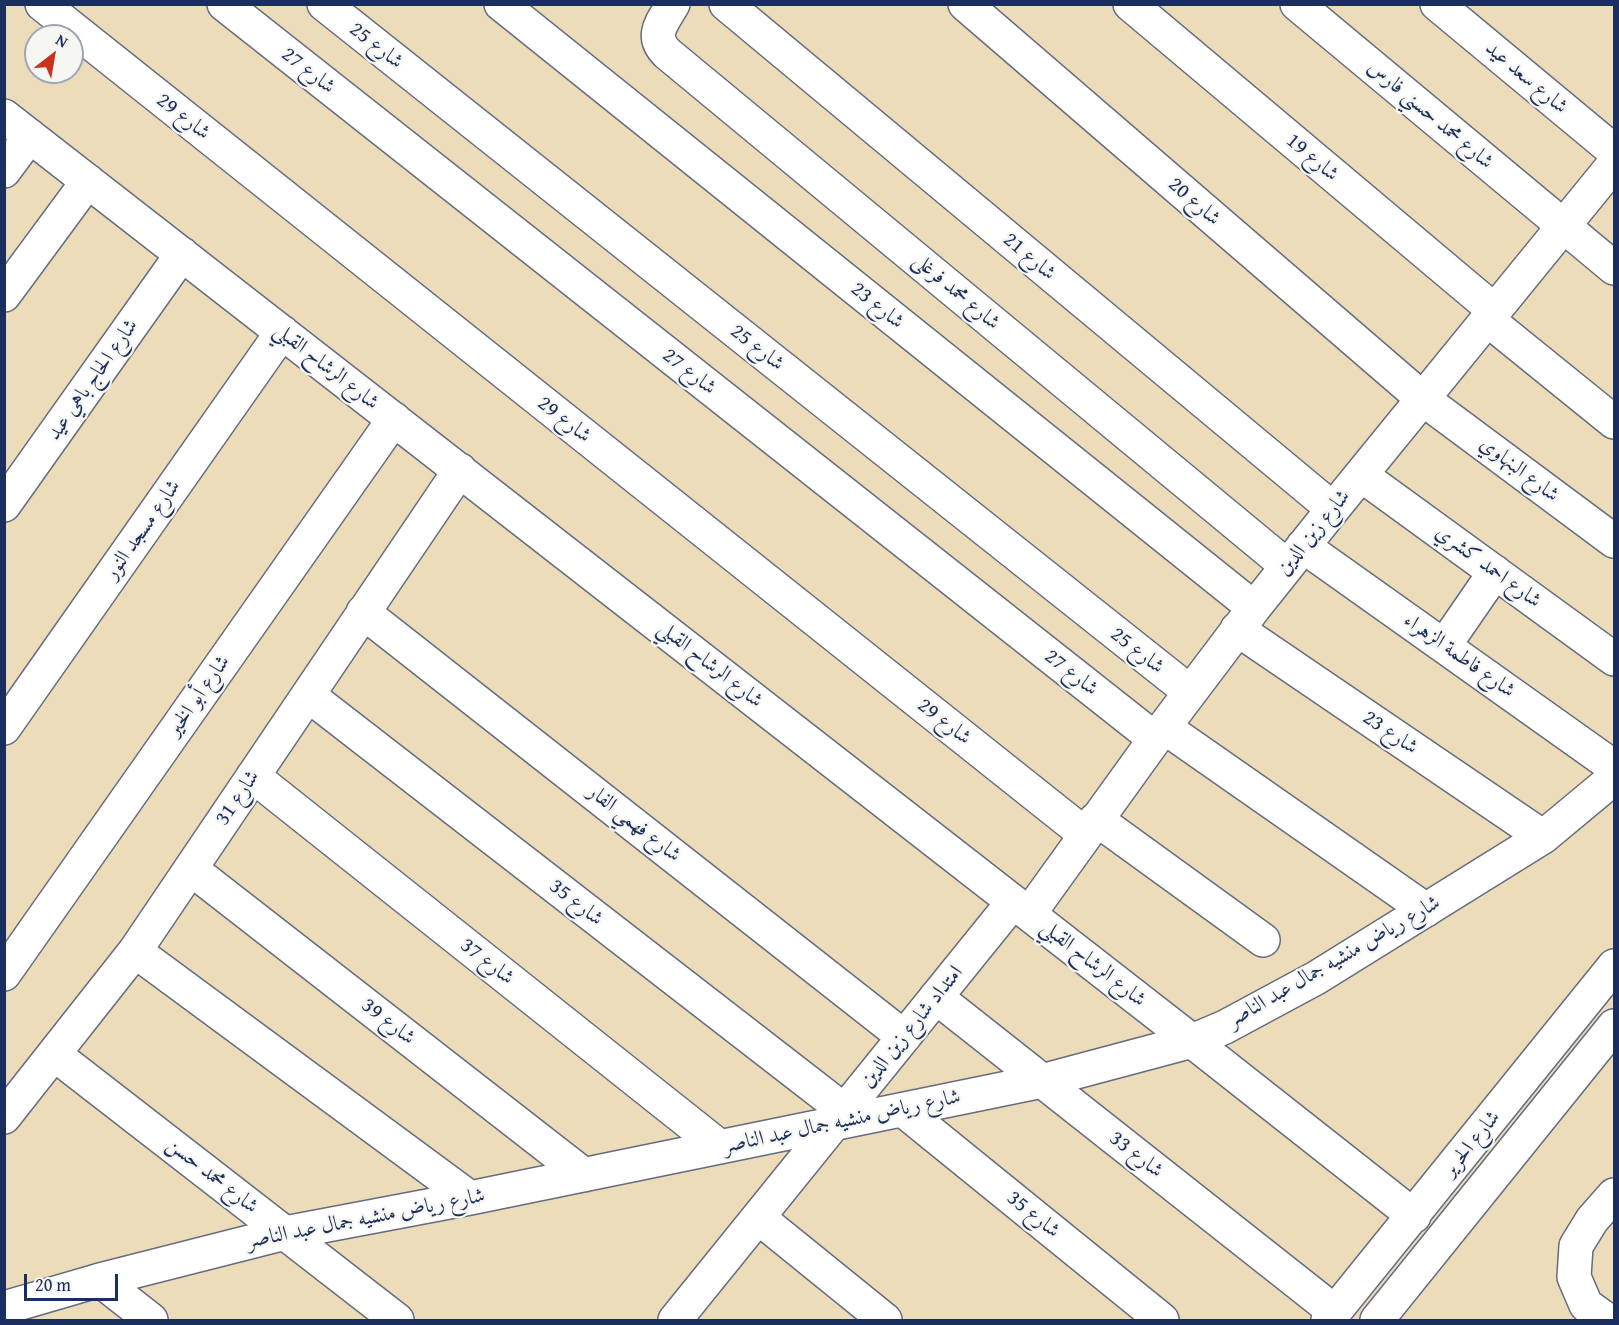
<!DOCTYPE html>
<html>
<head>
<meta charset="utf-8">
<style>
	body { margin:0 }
	#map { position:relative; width:1619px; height:1325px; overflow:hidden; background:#eddcba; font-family:"Gentium Book Plus",serif }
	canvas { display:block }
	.frame { position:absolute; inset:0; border:6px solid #1b2f5e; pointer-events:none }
	.north { position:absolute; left:24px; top:24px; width:60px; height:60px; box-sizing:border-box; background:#f6f6f2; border:2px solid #9ea6b7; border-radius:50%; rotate:31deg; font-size:16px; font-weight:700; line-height:24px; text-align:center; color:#1b2f5e }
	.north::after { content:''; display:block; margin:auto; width:21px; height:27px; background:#c8321e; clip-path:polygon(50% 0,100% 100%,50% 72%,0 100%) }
	.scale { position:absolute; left:24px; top:1274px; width:94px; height:27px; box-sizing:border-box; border:3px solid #1b2f5e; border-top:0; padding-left:8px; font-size:18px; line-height:21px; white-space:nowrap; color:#1b2f5e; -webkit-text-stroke:4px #f6f6f2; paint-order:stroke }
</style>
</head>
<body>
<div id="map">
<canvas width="1619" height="1325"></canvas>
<div class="frame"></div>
<div class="north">N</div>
<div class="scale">20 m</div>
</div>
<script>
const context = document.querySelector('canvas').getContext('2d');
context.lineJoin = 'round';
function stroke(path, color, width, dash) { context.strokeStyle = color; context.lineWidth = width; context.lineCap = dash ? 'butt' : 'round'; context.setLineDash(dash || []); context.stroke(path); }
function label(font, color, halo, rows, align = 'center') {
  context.font = font + ' "Gentium Book Plus",Amiri,serif'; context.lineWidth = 4.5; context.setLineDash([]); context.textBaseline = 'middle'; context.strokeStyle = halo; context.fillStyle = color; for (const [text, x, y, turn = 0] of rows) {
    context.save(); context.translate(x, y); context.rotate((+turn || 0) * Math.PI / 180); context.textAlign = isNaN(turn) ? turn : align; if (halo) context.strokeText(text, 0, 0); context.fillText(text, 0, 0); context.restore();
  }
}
const minor = new Path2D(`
	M 42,4 L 1086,835
	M 224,4 L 1155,739
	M 324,4 L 1190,692
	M 501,4 L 1254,608
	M 673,4 C 662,23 649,36 668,54 L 1287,566
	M 726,4 L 1333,509
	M 965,4 L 1423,399 L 1614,541
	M 1130,4 L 1495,311
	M 1297,4 L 1614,268
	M 1437,4 L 1614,151
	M 4,116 L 1192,1041 L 1414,1216
	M 4,171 L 30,136
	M 4,295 L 88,181
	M 1488,320 L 1614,422
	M 1361,475 L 1614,659
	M 4,505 L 182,254
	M 1303,546 L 1614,767
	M 363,612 L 904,1037
	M 1237,629 L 1543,837
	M 1444,646 L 1495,572
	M 308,695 L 845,1111
	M 1164,727 L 1426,910
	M 4,728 L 282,332
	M 253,776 L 720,1147
	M 1096,819 L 1263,940
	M 191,869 L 584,1175
	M 1029,914 L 1155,739 L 1254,608 L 1333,509 L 1614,164
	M 135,951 L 470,1198
	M 4,974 L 394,419
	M 936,997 L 1335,1312
	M 54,1054 L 397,1320
	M 903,1110 L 1162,1320
	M 4,1117 L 135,951 L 460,470
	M 759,1218 L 885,1320
	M 100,1280 L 151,1320
	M 4,1308 L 100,1280 L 285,1233 L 470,1198 L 1042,1081 L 1192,1041 L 1225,1027 L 1316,978 L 1543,837 L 1614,778
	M 675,1320 L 1013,902
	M 1328,1320 L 1614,966
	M 1377,1320 L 1614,1026
	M 1607,1320 L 1586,1305 L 1574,1277 L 1576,1246 L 1592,1220 L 1614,1195`);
stroke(minor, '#646c7e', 36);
stroke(minor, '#fff', 33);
label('21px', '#1b2f5e', '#f6f6f2', [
	["شارع 25",376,46,38],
	["شارع 27",308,71,38],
	["شارع سعد عيد",1526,78,40],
	["شارع محمد حسني فارس",1430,115,40],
	["شارع 29",183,117,38],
	["شارع 19",1312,158,40],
	["شارع 20",1194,202,41],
	["شارع 21",1029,257,40],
	["شارع محمد فرغلى",956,292,40],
	["شارع 23",877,306,39],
	["شارع 25",757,348,38],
	["شارع الرشاح القبلي",326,367,38],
	["شارع 27",689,372,38],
	["شارع الحاج باهي عيد",93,380,-55],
	["شارع 29",564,420,38],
	["شارع البنهاوي",1519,470,37],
	["شارع مسجد النور",143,530,-55],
	["شارع زين الدين",1314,533,-51],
	["شارع احمد كشري",1488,567,36],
	["شارع 25",1137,651,38],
	["شارع فاطمة الزهراء",1459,656,35],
	["شارع الرشاح القبلي",710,665,38],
	["شارع 27",1071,673,38],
	["شارع أبو الخير",199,696,-55],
	["شارع 29",944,722,38],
	["شارع 23",1390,733,34],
	["شارع 31",238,798,-56],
	["شارع فهمي الفار",634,824,38],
	["شارع 35",576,903,38],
	["شارع 37",487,962,38],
	["شارع رياض منشيه جمال عبد الناصر",1334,962,-30],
	["شارع الرشاح القبلي",1093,964,38],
	["شارع 39",388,1022,38],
	["امتداد شارع زين الدين",912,1027,-51],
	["شارع رياض منشيه جمال عبد الناصر",842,1122,-12],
	["شارع الحرير",1472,1144,-51],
	["شارع 33",1136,1155,38],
	["شارع محمد حسن",212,1176,38],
	["شارع 35",1033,1215,39],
	["شارع رياض منشيه جمال عبد الناصر",366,1219,-11]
]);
</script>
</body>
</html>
